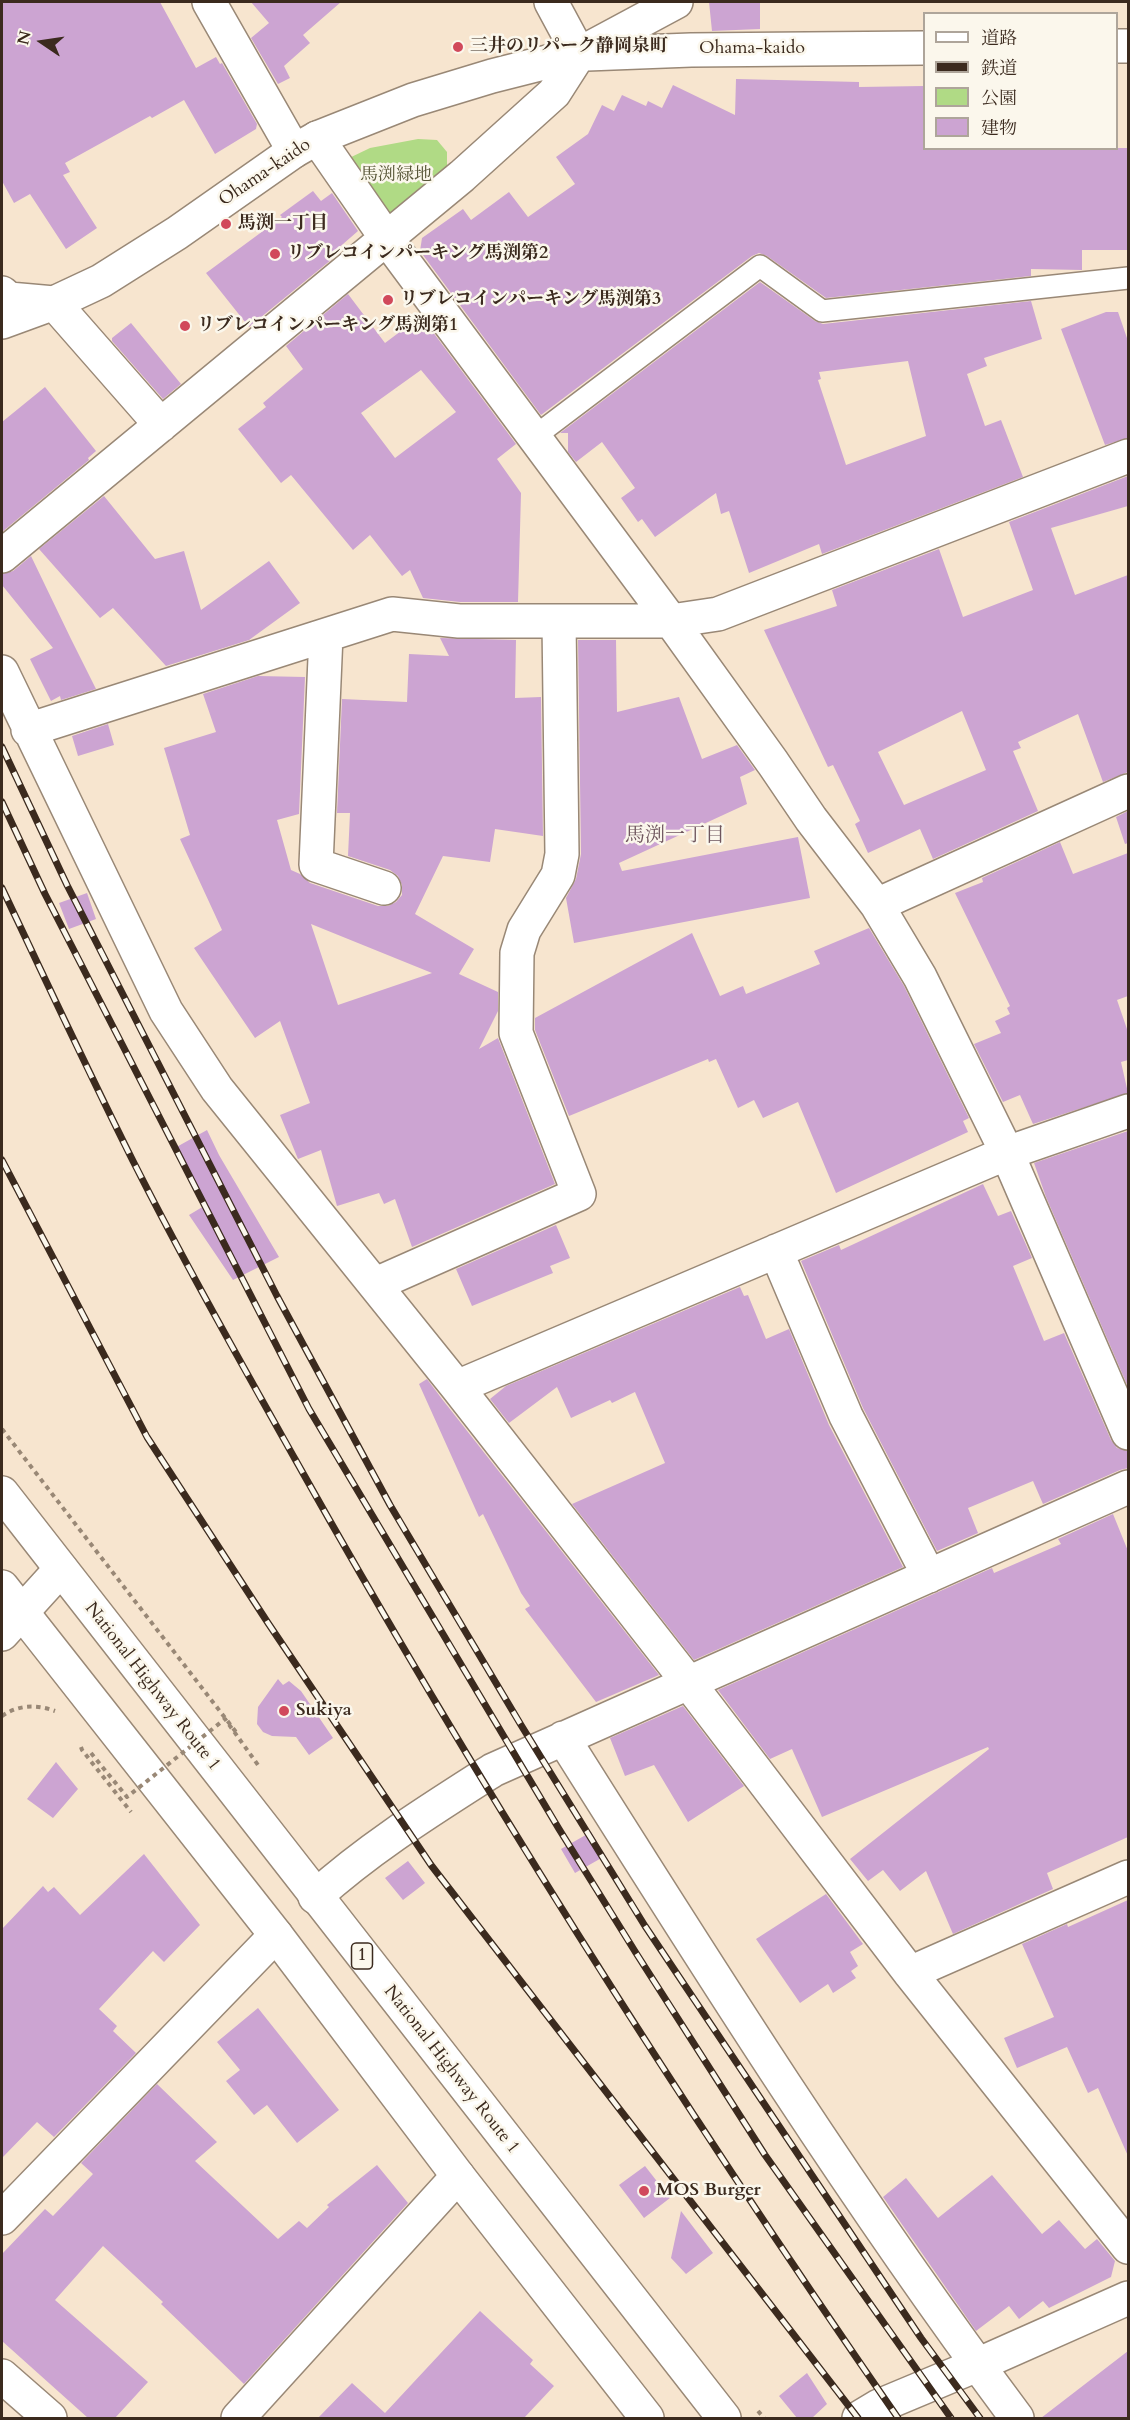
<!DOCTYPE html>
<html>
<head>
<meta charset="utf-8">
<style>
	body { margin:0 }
	#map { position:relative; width:1130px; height:2420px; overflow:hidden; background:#f7e5cf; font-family:Cardo,"Noto Serif JP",serif }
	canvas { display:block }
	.frame { position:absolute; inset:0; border:3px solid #3b2a1e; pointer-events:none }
	.legend { position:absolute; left:923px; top:12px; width:195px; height:138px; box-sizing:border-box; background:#fbf7ec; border:2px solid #aea59a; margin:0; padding:8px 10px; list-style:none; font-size:18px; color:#3b2a1e }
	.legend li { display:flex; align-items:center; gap:12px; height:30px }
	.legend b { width:30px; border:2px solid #aea59a }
	.north { position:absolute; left:12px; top:12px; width:60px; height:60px; -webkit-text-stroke:4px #fbf7ec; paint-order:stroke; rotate:283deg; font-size:16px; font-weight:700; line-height:24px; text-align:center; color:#3b2a1e }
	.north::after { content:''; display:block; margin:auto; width:21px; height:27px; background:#3b2a1e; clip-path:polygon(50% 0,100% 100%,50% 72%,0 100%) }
</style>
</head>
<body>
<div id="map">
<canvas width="1130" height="2420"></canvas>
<div class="frame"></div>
<ul class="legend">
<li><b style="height:8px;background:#fff"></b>道路</li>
<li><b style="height:8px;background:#3b2a1e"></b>鉄道</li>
<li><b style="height:16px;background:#b0da85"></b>公園</li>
<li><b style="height:16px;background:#cca4d2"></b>建物</li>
</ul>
<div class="north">N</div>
</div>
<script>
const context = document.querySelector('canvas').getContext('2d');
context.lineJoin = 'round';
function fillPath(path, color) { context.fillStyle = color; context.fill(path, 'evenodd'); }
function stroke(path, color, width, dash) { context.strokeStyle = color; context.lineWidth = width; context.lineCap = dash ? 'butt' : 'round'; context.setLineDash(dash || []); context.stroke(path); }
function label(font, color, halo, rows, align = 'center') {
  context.font = font + ' Cardo,"Noto Serif JP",serif'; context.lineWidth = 5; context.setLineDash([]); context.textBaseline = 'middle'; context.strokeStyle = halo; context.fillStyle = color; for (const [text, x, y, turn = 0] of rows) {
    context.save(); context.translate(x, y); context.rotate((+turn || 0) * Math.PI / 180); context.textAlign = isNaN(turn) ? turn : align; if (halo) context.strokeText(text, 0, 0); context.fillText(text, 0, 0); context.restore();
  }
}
fillPath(new Path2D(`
	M 418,139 L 437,140 L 447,152 L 447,170 L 388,224 L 343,161 L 370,148 Z`), '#b0da85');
fillPath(new Path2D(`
	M 2,2 L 160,2 L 196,68 L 216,57 L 220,64 L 222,63 L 257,124 L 256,129 L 215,154 L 184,100 L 152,118 L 150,116 L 65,163 L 70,172 L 63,175 L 97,228 L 66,249 L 30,194 L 14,203 L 2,181 Z
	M 251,2 L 341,2 L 303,35 L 310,43 L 284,66 L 290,78 L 278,84 L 251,38 L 269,23 Z
	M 709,2 L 760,2 L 760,29 L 712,31 Z
	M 736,79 L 859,82 L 859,87 L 924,86 L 924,148 L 1128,148 L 1128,250 L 1082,250 L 1082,270 L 1031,269 L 1031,276 L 826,298 L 767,256 L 759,253 L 752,256 L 541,415 L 420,251 L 422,238 L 463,209 L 471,220 L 509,192 L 528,217 L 575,184 L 556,157 L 588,134 L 602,105 L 614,111 L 622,95 L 646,106 L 648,101 L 662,108 L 673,85 L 735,115 Z
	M 313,191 L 321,201 L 332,193 L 358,231 L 335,251 L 337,255 L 249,327 L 206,273 L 282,217 L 280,215 Z
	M 760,282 L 815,321 L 823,324 L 1031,301 L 1042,339 L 984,358 L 987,366 L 967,374 L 985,426 L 1001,420 L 1023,477 L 822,554 L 819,544 L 749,573 L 729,511 L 721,514 L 716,493 L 655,537 L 642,519 L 638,522 L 621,498 L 635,488 L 602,442 L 576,462 L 568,452 L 568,433 L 560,433 ZM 908,361 L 926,436 L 846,465 L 818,380 L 821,379 L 819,372 Z
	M 348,294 L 385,343 L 421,316 L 516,444 L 497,459 L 521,493 L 518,602 L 460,602 L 423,598 L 410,570 L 402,576 L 370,535 L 353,550 L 291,475 L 281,483 L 238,429 L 266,407 L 263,403 L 303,369 L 286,346 ZM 421,370 L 456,412 L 395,458 L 361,413 Z
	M 1106,312 L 1118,312 L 1128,341 L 1128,438 L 1105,445 L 1061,329 Z
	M 131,323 L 181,384 L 163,399 L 112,341 L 112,338 Z
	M 45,387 L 96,451 L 88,458 L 89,460 L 2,532 L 2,422 Z
	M 1128,476 L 1128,506 L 1051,528 L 1075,595 L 1128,575 L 1128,772 L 1103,782 L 1078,714 L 1018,742 L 1021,748 L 1013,751 L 1038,811 L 933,859 L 920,829 L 868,853 L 855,824 L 860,821 L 833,765 L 828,767 L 764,630 L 837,606 L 832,590 L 939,549 L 963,617 L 1033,590 L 1009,522 ZM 962,711 L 986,770 L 904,805 L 878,752 Z
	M 104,496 L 155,559 L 184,551 L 201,610 L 269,561 L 300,603 L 249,640 L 166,666 L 113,608 L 100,618 L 39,549 Z
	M 31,556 L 71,639 L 96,689 L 61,700 L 60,696 L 51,701 L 30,659 L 53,648 L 2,585 L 2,574 L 13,571 Z
	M 440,638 L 516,640 L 515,698 L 541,697 L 543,836 L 495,829 L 490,862 L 443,856 L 415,914 L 474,949 L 459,974 L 498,992 L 498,1011 L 479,1049 L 498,1038 L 555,1184 L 412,1247 L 395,1199 L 384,1204 L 379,1193 L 337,1206 L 321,1150 L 298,1159 L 280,1115 L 310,1103 L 280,1021 L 255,1038 L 194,948 L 222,930 L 180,839 L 190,835 L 164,748 L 216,732 L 203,694 L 258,676 L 305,677 L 299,814 L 277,820 L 291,870 L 300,874 L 310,883 L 378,906 L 388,906 L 396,902 L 402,895 L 402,885 L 398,876 L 390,870 L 348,856 L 350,813 L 337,813 L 342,699 L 407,702 L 409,654 L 449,656 ZM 311,924 L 432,973 L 338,1005 Z
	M 578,640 L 616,640 L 617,712 L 679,697 L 702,759 L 737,745 L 755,770 L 740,777 L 747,804 L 619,863 L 622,871 L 798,837 L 810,898 L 574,943 L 566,898 L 576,879 L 581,854 Z
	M 108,724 L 114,745 L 78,756 L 72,736 Z
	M 1128,811 L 1128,843 L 1125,844 L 1116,817 Z
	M 1060,842 L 1073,874 L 1128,853 L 1128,996 L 1117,1000 L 1128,1032 L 1128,1060 L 1121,1062 L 1128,1093 L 1033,1124 L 1020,1095 L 1003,1102 L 974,1044 L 1001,1033 L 995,1021 L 1010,1014 L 1007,1008 L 1010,1006 L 955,893 L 983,882 L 982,878 Z
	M 87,893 L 96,919 L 69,929 L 59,903 Z
	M 869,928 L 904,986 L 969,1118 L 963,1121 L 968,1132 L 836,1193 L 798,1102 L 763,1118 L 754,1100 L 738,1108 L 716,1059 L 709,1062 L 708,1059 L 569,1116 L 535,1030 L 535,1018 L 692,933 L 720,996 L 743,986 L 746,994 L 820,964 L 814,951 Z
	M 207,1130 L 219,1155 L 279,1257 L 233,1280 L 189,1215 L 204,1206 L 173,1149 Z
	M 1128,1131 L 1128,1387 L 1046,1197 L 1034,1163 Z
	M 983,1184 L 998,1216 L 1011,1211 L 1032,1258 L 1013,1266 L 1044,1341 L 1064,1333 L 1111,1440 L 1117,1448 L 1128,1451 L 1128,1468 L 1120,1470 L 1043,1504 L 1033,1481 L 968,1508 L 978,1533 L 937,1551 L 863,1408 L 801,1261 L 839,1245 L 841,1250 Z
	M 556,1225 L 570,1258 L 550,1266 L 553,1273 L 472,1306 L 456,1269 Z
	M 740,1287 L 744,1296 L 748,1295 L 766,1339 L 789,1329 L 829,1425 L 903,1567 L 694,1660 L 572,1504 L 665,1463 L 635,1392 L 612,1403 L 610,1400 L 571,1418 L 557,1387 L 509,1423 L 490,1399 L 506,1386 Z
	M 427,1379 L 442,1399 L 659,1675 L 596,1702 L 525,1609 L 530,1606 L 521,1593 L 483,1514 L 479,1517 L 419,1384 Z
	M 1113,1514 L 1128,1551 L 1128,1837 L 1047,1873 L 1053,1889 L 953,1934 L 926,1871 L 900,1891 L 883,1870 L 868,1881 L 850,1859 L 989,1749 L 988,1747 L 822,1817 L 792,1749 L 770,1759 L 718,1690 L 992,1568 L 994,1573 L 1061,1544 L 1058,1539 Z
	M 278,1679 L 283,1685 L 289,1681 L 301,1691 L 333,1738 L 309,1755 L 296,1737 L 272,1736 L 263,1732 L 257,1724 L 258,1707 Z
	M 683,1706 L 744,1786 L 688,1822 L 654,1765 L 625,1776 L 610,1738 Z
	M 56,1762 L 78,1789 L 53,1818 L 27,1799 Z
	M 591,1832 L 605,1856 L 575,1873 L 561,1849 Z
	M 144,1854 L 200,1925 L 164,1962 L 153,1951 L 99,2009 L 117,2026 L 113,2031 L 136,2053 L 54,2137 L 37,2122 L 2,2158 L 2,1929 L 43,1886 L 48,1892 L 54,1887 L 80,1915 Z
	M 408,1861 L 425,1883 L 403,1900 L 385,1878 Z
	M 826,1894 L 863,1944 L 850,1952 L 858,1966 L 851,1971 L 856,1978 L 833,1993 L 828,1984 L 800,2003 L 756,1939 Z
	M 1128,1900 L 1128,2156 L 1098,2088 L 1088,2093 L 1067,2047 L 1017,2068 L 1004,2038 L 1054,2017 L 1022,1944 L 1067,1924 L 1068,1927 Z
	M 258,2008 L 339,2110 L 297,2143 L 267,2105 L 254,2115 L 226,2081 L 240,2070 L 217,2042 Z
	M 157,2084 L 217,2142 L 195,2161 L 278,2239 L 299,2221 L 307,2228 L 329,2207 L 327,2205 L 377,2165 L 408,2203 L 244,2384 L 161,2304 L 163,2302 L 103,2246 L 55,2300 L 148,2382 L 115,2418 L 88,2418 L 2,2341 L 2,2254 L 45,2209 L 53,2216 L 93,2174 L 81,2163 Z
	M 645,2166 L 670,2198 L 644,2218 L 619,2185 Z
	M 992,2175 L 1042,2234 L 1059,2220 L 1085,2249 L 1097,2239 L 1115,2261 L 1111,2277 L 1049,2308 L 1043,2301 L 1019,2319 L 1009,2306 L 976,2331 L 883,2197 L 906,2178 L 938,2218 Z
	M 681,2211 L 713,2253 L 686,2274 L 671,2258 Z
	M 480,2311 L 533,2360 L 530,2364 L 554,2386 L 524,2418 L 318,2418 L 352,2383 L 385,2413 Z
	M 1128,2351 L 1128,2418 L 1041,2418 Z
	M 807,2373 L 827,2404 L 812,2418 L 797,2418 L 779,2396 Z`), '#cca4d2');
const service = new Path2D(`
	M 534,437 L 760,266 L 822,311 L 1128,278`);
const minor = new Path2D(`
	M 209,2 L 294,151
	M 551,2 L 579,54
	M 1116,46 L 1128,46
	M 587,54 L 691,50 L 924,48
	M 317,138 L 387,239 L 671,621 L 773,763 L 811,819 L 877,905 L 920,977 L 1007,1153 L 1128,1433
	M 2,322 L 54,303 L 161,425
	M 2,556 L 462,176 L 554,93 L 579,54 L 676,2
	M 326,635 L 316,865 L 384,888
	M 2,672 L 166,1011 L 217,1089 L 457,1387 L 688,1682 L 910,1973 L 1128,2247
	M 28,730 L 392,614 L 459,621 L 671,621 L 718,614 L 1128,456
	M 877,905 L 1128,791
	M 776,1251 L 846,1416 L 929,1576
	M 376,1284 L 579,1194 L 516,1033 L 517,953 L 524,930 L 558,875 L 562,854 L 559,621
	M 457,1387 L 1007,1153 L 1128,1111
	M 563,1738 C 708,1968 854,2200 1017,2418
	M 315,1897 C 369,1848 432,1809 493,1770 L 1128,1487
	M 910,1973 L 1128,1877
	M 2,2218 L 276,1935
	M 2,2376 L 50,2418
	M 238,2418 L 458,2176
	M 859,2418 L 879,2406 L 977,2365`);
const tertiary = new Path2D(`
	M 2,293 L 9,299 L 54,303 L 101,281 L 177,233 L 294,151 L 317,138 L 413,100 L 492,76 L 579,54
	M 2,1634 L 61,1569
	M 977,2365 L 1128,2298`);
const trunk = new Path2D(`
	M 2,1493 L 724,2418
	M 2,1587 L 276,1935 L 458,2176 L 647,2418`);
stroke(service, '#998876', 24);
stroke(minor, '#998876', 36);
stroke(tertiary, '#998876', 36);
stroke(trunk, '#998876', 36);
stroke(new Path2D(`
	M 2,1429 L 236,1732
	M 2,1716 C 18,1705 36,1704 55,1711
	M 81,1747 L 82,1750 L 131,1812
	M 758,2411 L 764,2418`), '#998876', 4, [4.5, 4.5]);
stroke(service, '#fff', 21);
stroke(minor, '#fff', 33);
stroke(tertiary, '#fff', 33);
stroke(trunk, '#fff', 33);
const rail = new Path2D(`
	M 2,747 L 67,885 L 277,1296 L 390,1505 L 521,1725 L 645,1926 L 921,2338 L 980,2418
	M 2,802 L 45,894 L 309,1409 L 559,1829 L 636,1953 L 765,2155 L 951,2418
	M 2,888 C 45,979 88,1071 133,1161 C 184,1262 240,1361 295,1459 C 480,1789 683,2108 898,2418
	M 2,1160 L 147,1437 L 268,1623 L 431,1865 L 858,2418`);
stroke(rail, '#3b2a1e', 7);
stroke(rail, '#fbf7ec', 4.5, [14]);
stroke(new Path2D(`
	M 91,1753 L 127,1797 L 225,1719 L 258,1765`), '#998876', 4, [4.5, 4.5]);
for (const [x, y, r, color] of [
	[458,47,6,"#d1495b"],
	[226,224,6,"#d1495b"],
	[275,254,6,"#d1495b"],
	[388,300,6,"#d1495b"],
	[185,326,6,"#d1495b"],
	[284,1711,6,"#d1495b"],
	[644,2191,6,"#d1495b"]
]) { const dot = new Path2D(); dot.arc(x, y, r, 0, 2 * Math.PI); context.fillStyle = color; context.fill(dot); stroke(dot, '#fbf7ec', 2); }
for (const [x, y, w] of [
	[362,1956,21]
]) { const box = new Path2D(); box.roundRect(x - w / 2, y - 13, w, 26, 4.5); context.fillStyle = '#fbf7ec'; context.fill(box); stroke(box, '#3b2a1e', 1.5); }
label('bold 16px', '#3b2a1e', null, [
	["1",362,1956]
]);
label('bold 18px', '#3b2a1e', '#fbf7ec', [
	["三井のリパーク静岡泉町",470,47],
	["馬渕一丁目",238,224],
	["リブレコインパーキング馬渕第2",287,254],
	["リブレコインパーキング馬渕第3",400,300],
	["リブレコインパーキング馬渕第1",197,326],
	["Sukiya",296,1711],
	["MOS Burger",656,2191]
], 'left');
label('18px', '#3b2a1e', '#fbf7ec', [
	["Ohama-kaido",752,49],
	["Ohama-kaido",265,173,-34],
	["National Highway Route 1",152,1687,52],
	["National Highway Route 1",451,2070,52]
]);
label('18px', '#585638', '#fbf7ec', [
	["馬渕緑地",396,176]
]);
label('20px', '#6e555d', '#fbf7ec', [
	["馬渕一丁目",675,836]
]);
</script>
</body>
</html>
